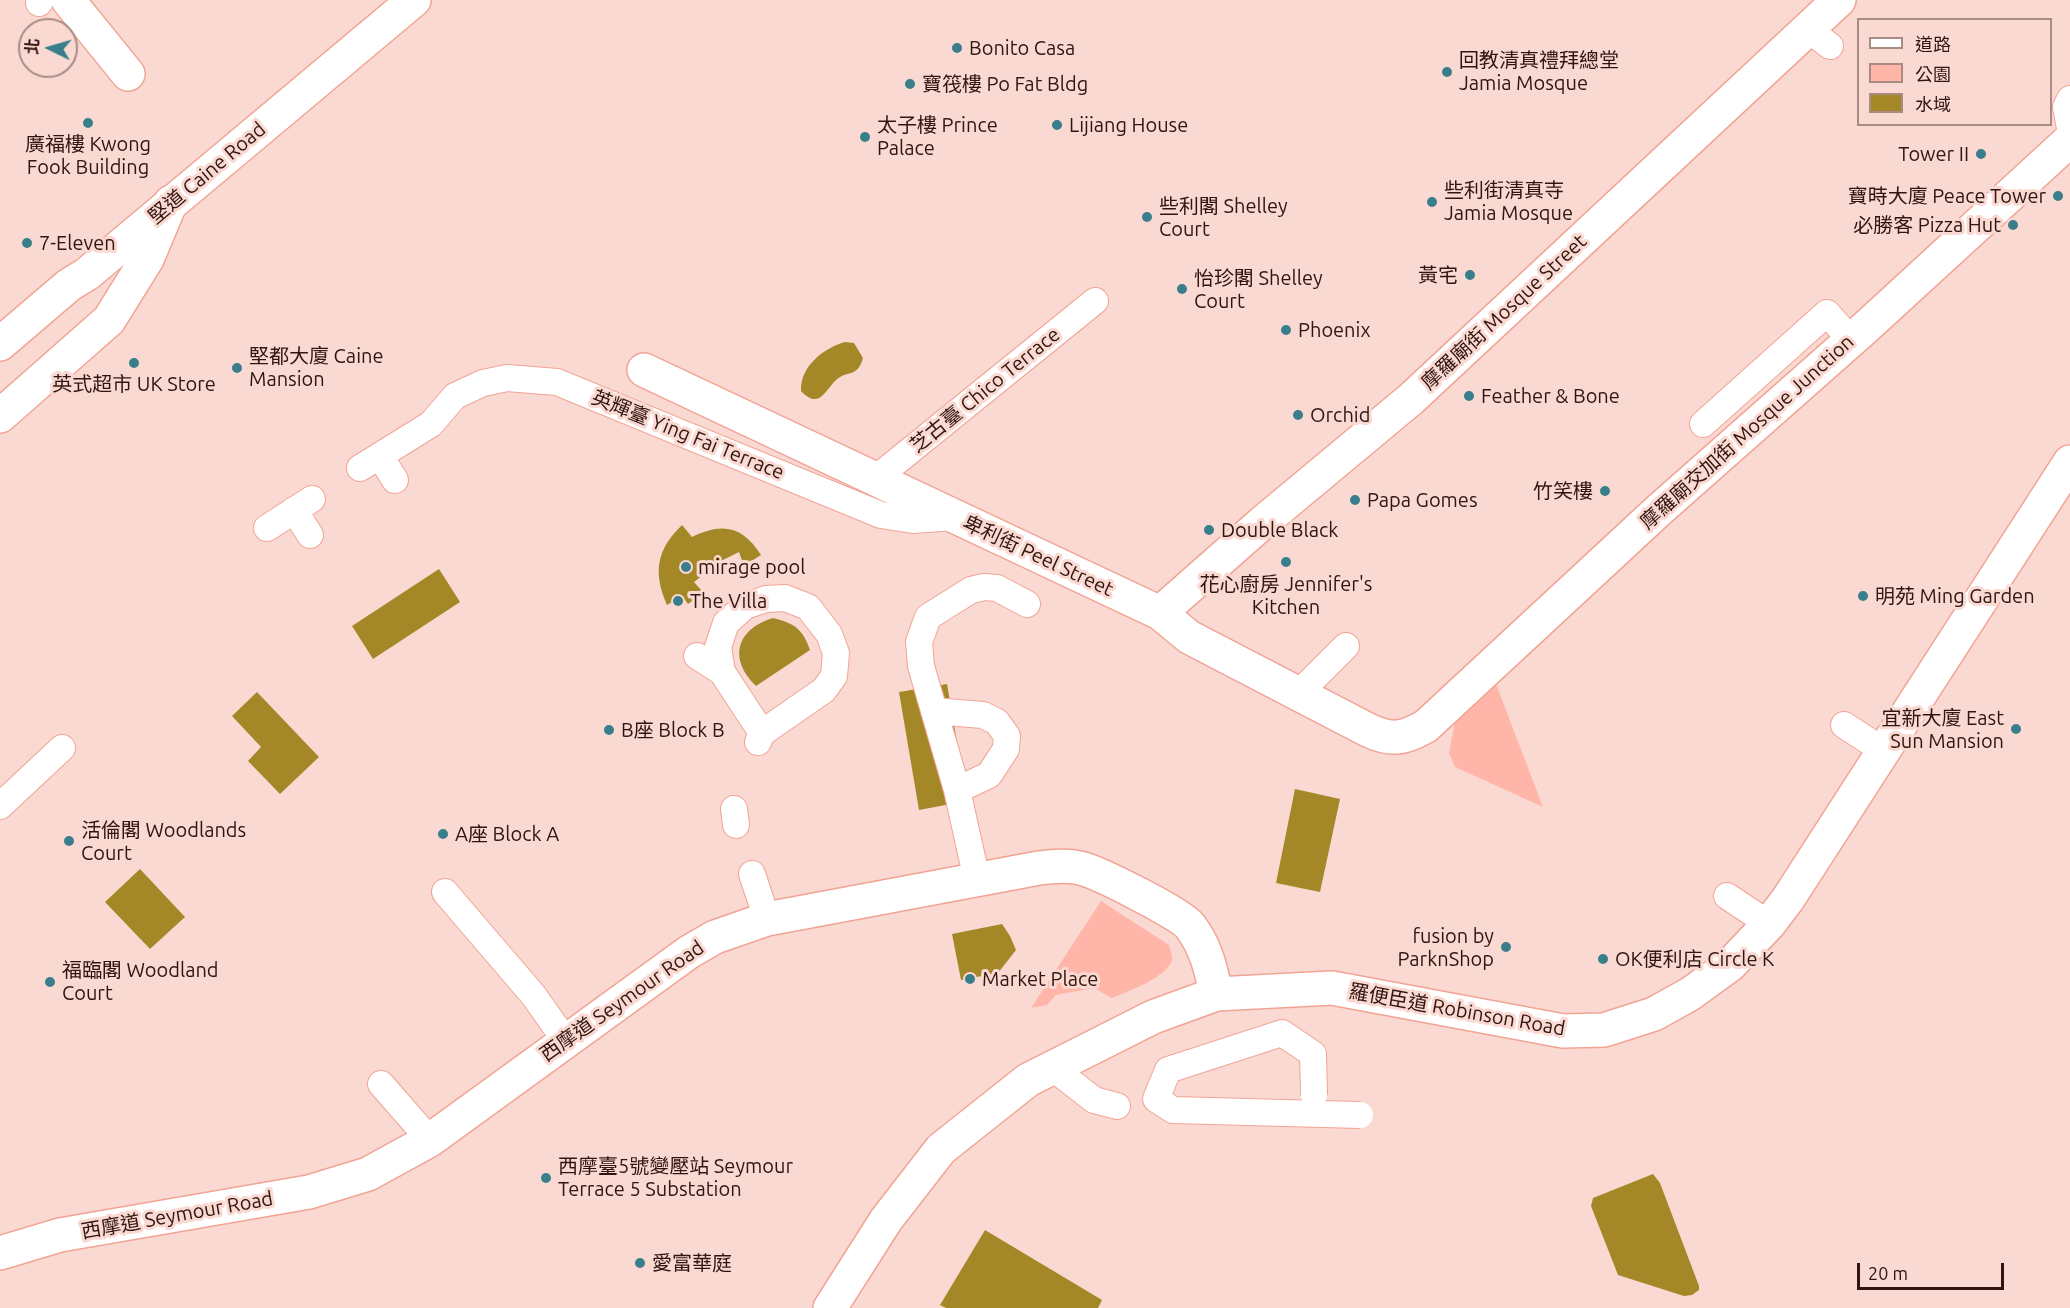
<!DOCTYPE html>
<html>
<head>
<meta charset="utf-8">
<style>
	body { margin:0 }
	#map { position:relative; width:2070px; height:1308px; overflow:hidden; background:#fad9d2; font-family:Ubuntu,"Noto Sans TC",sans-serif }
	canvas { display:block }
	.legend { position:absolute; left:1857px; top:18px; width:195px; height:108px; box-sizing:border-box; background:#fad9d2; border:2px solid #aa8b84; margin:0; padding:8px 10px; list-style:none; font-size:18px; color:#31150f }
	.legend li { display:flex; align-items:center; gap:12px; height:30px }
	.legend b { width:30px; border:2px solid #aa8b84 }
	.north { position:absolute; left:18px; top:18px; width:60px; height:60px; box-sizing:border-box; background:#fad9d2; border:2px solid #aa8b84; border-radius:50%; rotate:275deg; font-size:16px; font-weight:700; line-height:24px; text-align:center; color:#31150f }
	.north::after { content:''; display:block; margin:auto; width:21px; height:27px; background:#397e8b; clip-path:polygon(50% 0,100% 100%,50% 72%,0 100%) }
	.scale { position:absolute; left:1857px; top:1263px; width:147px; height:27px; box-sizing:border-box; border:3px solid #31150f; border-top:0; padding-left:8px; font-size:18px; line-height:21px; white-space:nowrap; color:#31150f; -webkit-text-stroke:4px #fad9d2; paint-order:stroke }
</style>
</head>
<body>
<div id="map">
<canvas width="2070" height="1308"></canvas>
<ul class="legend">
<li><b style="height:8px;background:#fff"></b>道路</li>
<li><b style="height:16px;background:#ffb6a8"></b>公園</li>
<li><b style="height:16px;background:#a48827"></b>水域</li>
</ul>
<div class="north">北</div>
<div class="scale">20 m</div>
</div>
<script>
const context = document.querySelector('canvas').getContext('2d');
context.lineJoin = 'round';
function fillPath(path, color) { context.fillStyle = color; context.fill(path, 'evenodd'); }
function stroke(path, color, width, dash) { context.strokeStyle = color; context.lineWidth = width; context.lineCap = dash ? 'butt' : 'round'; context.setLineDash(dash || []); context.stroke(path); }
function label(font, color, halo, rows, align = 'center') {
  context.font = font + ' Ubuntu,"Noto Sans TC",sans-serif'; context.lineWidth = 6; context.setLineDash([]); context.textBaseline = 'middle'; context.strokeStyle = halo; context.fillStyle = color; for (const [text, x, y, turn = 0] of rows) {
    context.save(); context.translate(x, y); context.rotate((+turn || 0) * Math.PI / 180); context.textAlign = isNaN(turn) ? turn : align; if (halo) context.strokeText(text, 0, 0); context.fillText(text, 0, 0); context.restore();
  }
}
fillPath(new Path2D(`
	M 1496,684 L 1543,807 L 1455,767 L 1449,753 L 1456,716 Z
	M 1101,901 L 1169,945 C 1170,949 1172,954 1172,959 C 1170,976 1127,992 1112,998 L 1094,988 L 1056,995 L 1047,1005 L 1031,1008 Z`), '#ffb6a8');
fillPath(new Path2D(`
	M 845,342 L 854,343 L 863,358 C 857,379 847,369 835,381 C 824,393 818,409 801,391 C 800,366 824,348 845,342 Z
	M 682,525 L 692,537 C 722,522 743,526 761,555 L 753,560 L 743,563 L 739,552 L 721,561 L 694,582 L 702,591 L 695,599 L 688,604 L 682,596 L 667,605 C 653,573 656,550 682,525 Z
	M 439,569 L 460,602 L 373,659 L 352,626 Z
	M 773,618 C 794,623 803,629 810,650 L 756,686 C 728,659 736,629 773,618 Z
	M 947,684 L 967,801 L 919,810 L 899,692 Z
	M 257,692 L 319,757 L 280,794 L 248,761 L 261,747 L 232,716 Z
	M 1295,789 L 1340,799 L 1320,892 L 1276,883 Z
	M 140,869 L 185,917 L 150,949 L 105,902 Z
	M 1002,924 L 1010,936 L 1016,950 L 998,973 L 961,980 L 952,934 Z
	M 1653,1174 L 1660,1183 L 1699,1286 L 1699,1290 L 1692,1295 L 1684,1296 L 1618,1275 L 1591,1206 L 1593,1198 Z
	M 985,1230 L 1102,1300 L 1098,1308 L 946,1308 L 940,1305 Z`), '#a48827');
const service = new Path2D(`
	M 39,3 L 41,0
	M 1808,29 L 1830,46
	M 2070,99 L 2066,107 L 2070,128
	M 1703,424 L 1827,313 L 1851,340
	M 380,456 L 395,480
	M 360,468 L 431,424 L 455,396 L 483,383 L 507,378 L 557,382 L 881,515 L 913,520 L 955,517
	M 875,479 L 1095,301
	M 294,510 L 310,535
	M 267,528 L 312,499
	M 697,656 L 722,672
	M 1298,694 L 1346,646
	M 934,711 L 983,715 L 997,722 L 1007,736 L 1006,749 L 989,775 L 957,790
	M 1844,725 L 1884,751
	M 758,742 L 762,733 L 722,672 L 718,647 L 726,623 L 745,606 L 766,599 L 785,598 L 808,607 L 829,634 L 836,653 L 834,676 L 824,690 L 762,733
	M 0,806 L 62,748
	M 734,809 L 736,825
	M 752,874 L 767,919
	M 977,880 L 957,790 L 921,666 L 919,642 L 928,617 L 971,590 L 984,587 L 997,588 L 1027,604
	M 445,892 L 534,996 L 565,1040
	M 1727,896 L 1769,924
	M 1053,1068 L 1094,1100 L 1117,1106
	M 381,1084 L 430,1140`);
const minor = new Path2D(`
	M 68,0 L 128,74
	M 644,370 L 1160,613 L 1189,637 L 1368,730 C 1391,741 1404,739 1426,726 L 1659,510 L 1865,328 L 2070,140
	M 1160,613 L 1262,523 L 1411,399 L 1839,0`);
const tertiary = new Path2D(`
	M 0,416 L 109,320 L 147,259 L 171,202
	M 0,1253 L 60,1235 L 309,1192 L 368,1174 L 430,1140 L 689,952 L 715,937 L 767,919 L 1039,868 C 1053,866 1067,865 1080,868 C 1098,872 1181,914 1190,926 C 1206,947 1211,969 1216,994`);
const secondary = new Path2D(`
	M 0,344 L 69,285 L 87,274 L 414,0
	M 830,1308 L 886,1220 L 941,1149 L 1028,1080 L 1153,1017 L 1216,994 L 1332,988 L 1563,1031 L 1604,1030 L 1654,1014 L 1690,994 L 1730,965 L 1769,924 L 1788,899 L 2070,462`);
stroke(service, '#f2a494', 28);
stroke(minor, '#f2a494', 36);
stroke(tertiary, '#f2a494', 36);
stroke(secondary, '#f2a494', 36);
stroke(service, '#fff', 26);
stroke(minor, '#fff', 33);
stroke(tertiary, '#fff', 33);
stroke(secondary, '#fff', 33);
const serviceBridge = new Path2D(`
	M 1314,1095 L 1313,1054 L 1282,1033 L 1168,1070 L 1156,1099 L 1173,1110 L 1360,1115`);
stroke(serviceBridge, '#f2a494', 28, []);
stroke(serviceBridge, '#fff', 26);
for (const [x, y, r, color] of [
	[957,48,6,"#397e8b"],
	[1447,72,6,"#397e8b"],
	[910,84,6,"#397e8b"],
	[88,123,6,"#397e8b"],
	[1057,125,6,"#397e8b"],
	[865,137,6,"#397e8b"],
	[1981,154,6,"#397e8b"],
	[2058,196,6,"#397e8b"],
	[1432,202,6,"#397e8b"],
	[1147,217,6,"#397e8b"],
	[2013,225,6,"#397e8b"],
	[27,243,6,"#397e8b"],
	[1470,275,6,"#397e8b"],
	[1182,289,6,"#397e8b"],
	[1286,330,6,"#397e8b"],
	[134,363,6,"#397e8b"],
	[237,368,6,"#397e8b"],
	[1469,396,6,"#397e8b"],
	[1298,415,6,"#397e8b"],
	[1605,491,6,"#397e8b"],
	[1355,500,6,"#397e8b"],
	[1209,530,6,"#397e8b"],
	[1286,562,6,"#397e8b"],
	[686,567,6,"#397e8b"],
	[1863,596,6,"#397e8b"],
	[678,601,6,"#397e8b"],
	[2016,729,6,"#397e8b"],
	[609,730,6,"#397e8b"],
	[443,834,6,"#397e8b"],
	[69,841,6,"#397e8b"],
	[1506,947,6,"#397e8b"],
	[1603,959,6,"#397e8b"],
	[970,979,6,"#397e8b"],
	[50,982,6,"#397e8b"],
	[546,1178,6,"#397e8b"],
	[640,1263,6,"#397e8b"]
]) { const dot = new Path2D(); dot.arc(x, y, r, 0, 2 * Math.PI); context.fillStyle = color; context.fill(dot); stroke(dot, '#fad9d2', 2); }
label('20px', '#31150f', '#fad9d2', [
	["Bonito Casa",969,48],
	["回教清真禮拜總堂",1459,60],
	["Jamia Mosque",1459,83],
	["寶筏樓 Po Fat Bldg",922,84],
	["太子樓 Prince",877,125],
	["Palace",877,148],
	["Lijiang House",1069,125],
	["廣福樓 Kwong",88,144,"center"],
	["Fook Building",88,167,"center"],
	["Tower II",1969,154,"right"],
	["些利街清真寺",1444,190],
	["Jamia Mosque",1444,213],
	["寶時大廈 Peace Tower",2046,196,"right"],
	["些利閣 Shelley",1159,206],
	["Court",1159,229],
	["必勝客 Pizza Hut",2001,225,"right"],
	["7-Eleven",39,243],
	["黃宅",1458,275,"right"],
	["怡珍閣 Shelley",1194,278],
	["Court",1194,301],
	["Phoenix",1298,330],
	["堅都大廈 Caine",249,356],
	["Mansion",249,379],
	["英式超市 UK Store",134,384,"center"],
	["Feather & Bone",1481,396],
	["Orchid",1310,415],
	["竹笑樓",1593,491,"right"],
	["Papa Gomes",1367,500],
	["Double Black",1221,530],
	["mirage pool",698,567],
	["花心廚房 Jennifer's",1286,584,"center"],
	["Kitchen",1286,607,"center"],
	["明苑 Ming Garden",1875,596],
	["The Villa",690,601],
	["宜新大廈 East",2004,718,"right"],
	["Sun Mansion",2004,741,"right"],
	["B座 Block B",621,730],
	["活倫閣 Woodlands",81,830],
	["Court",81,853],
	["A座 Block A",455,834],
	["fusion by",1494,936,"right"],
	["ParknShop",1494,959,"right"],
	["OK便利店 Circle K",1615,959],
	["福臨閣 Woodland",62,970],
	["Court",62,993],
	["Market Place",982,979],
	["西摩臺5號變壓站 Seymour",558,1166],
	["Terrace 5 Substation",558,1189],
	["愛富華庭",652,1263]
], 'left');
label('20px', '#31150f', '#fad9d2', [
	["堅道 Caine Road",207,173,-40],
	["摩羅廟街 Mosque Street",1504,312,-43],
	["芝古臺 Chico Terrace",985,390,-39],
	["摩羅廟交加街 Mosque Junction",1747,432,-42],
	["英輝臺 Ying Fai Terrace",688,435,22],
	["卑利街 Peel Street",1038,556,25],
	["西摩道 Seymour Road",622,1001,-35],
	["羅便臣道 Robinson Road",1457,1010,10],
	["西摩道 Seymour Road",177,1215,-10]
]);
</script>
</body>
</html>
